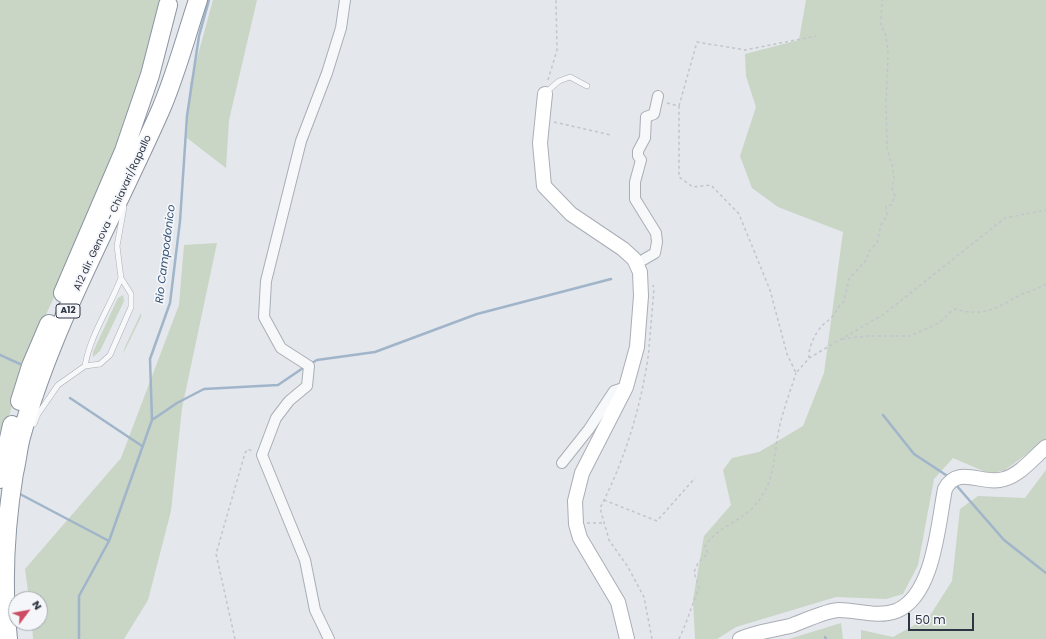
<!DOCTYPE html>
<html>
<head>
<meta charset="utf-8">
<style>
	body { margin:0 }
	#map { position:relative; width:1046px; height:639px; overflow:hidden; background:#e4e7eb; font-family:Poppins,sans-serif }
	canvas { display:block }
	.north { position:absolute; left:8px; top:591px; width:40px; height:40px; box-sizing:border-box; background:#f4f6f9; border:1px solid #a4a9b1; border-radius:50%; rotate:58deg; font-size:11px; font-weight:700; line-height:16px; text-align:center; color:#2c3544 }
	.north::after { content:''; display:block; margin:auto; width:14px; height:18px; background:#cc4d62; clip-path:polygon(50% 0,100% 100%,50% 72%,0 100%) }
	.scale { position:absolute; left:908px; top:613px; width:66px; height:18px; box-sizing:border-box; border:2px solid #2c3544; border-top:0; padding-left:5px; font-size:12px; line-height:14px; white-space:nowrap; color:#2c3544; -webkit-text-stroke:3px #f4f6f9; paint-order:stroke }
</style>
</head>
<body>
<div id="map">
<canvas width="1046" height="639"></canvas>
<div class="north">N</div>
<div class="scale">50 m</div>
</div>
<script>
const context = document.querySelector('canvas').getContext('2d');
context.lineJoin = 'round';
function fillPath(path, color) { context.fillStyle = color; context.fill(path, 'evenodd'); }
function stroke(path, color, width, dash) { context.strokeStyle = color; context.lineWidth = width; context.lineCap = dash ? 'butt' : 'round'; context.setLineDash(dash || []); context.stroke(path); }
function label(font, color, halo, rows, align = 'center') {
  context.font = font + ' Poppins,sans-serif'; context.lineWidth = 3.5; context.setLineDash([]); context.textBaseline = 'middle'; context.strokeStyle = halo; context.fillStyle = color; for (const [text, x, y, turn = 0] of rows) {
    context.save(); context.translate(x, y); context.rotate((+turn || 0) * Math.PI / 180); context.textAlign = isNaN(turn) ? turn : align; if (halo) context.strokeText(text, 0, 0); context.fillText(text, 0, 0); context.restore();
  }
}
fillPath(new Path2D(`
	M 0,0 L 162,0 L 128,119 L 89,223 L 24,361 L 0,450 Z
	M 213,0 L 257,0 L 229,120 L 226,168 L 187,138 L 190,84 Z
	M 806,0 L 1046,0 L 1046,440 L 1005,470 L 990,474 L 953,458 L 934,479 L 918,565 L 903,594 L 886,599 L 836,597 L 736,627 L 717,639 L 695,639 L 693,600 L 704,536 L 731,505 L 723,470 L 732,458 L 759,452 L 803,426 L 824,373 L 843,232 L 778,207 L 752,188 L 740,156 L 756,107 L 746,76 L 745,54 L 799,40 Z
	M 217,243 L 182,408 L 171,511 L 148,600 L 124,639 L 33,639 L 32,623 L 40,623 L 40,599 L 29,599 L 25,569 L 121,458 L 179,305 L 184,245 Z
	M 123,295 L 124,301 L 100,351 L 93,357 L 93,352 L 118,298 Z
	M 141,313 L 141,317 L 123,354 L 125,347 Z
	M 1046,470 L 1046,639 L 861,639 L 861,630 L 893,637 L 929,617 L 952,581 L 960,509 L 978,496 L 1025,498 Z
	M 841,623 L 843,639 L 789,639 Z`), '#c9d5c5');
stroke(new Path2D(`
	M 0,355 L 20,364
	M 310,364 L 317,360 L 375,352 L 477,314 L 611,279
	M 70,398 L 142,446
	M 883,415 L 914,454 L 949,477
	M 152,420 L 177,403 L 204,389 L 278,385 L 306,366
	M 956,485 L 1004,540 L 1046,573
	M 18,493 L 109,541
	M 825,637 L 826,639
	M 79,639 L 79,596 L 109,541 L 152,420 L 150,359 L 170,303 L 180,221 L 187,116 L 199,36 L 209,0`), '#a0b5ca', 2.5);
const lane = new Path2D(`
	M 545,93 L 559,81 L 570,77 L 587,86
	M 85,366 C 90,335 110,307 121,278
	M 34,424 L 38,414 L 58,385 L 85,366 L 100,364 L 110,355 L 131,307 L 131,294 L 121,278 L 117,246 L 124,207`);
const street = new Path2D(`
	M 643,260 L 655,253 L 657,242 L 656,233 L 635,199 L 635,182 L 641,160 L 638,156 L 638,151 L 645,138 L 646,117 L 654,114 L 658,96
	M 562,463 L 589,429 L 614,391 L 626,387
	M 329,639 L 315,610 L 305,560 L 262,455 L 276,418 L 289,401 L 307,386 L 309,366 L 281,348 L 264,317 L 266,281 L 301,141 L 327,73 L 341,28 L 345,0`);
const secondary = new Path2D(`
	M 545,94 L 540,143 L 544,186 L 571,214 L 623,249 L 634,259 L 640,272 L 641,296 L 637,347 L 626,387 L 582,473 L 575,501 L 576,524 L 580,538 L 618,602 L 627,639
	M 740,639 C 755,632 773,630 790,626 C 802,622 827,610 839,610 C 858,610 877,618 896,611 C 934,596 938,524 945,489 C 958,464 983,486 1004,479 C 1020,475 1034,457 1046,447`);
const highway = new Path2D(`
	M 63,293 L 124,151 L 150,75 L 168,5
	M 20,401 L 31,366 L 49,324
	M 0,479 L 12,425
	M 8,639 C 2,584 5,528 14,473 C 17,461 18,448 21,437 C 52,324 114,216 161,109 C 176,74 186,36 198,0`);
stroke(lane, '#a9aeb6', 6);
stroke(street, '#a9aeb6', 12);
stroke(secondary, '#a9aeb6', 16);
stroke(highway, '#8b95a2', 20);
stroke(new Path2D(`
	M 548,80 L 557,50 L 556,0
	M 667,103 L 679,106 L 679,177 L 693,187 L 711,185 L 739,214 L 770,290 L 787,354 L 796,373 L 809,358 L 884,314 L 1005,218 L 1046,210
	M 679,106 L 697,42 L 745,50 L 816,36
	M 554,122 L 611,135
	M 842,339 L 867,336 L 910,336 L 939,323 L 954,309 C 984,317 995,309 1020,295 C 1029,291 1038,289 1046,284
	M 649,347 L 654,289 L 653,285
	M 649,350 C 642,404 625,460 600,508 L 609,540 L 628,567 L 644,597 L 652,639
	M 809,358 C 808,348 815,333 822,326 C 825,322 829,321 832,317 C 837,311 838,306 844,302 L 849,279 L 866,260 L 870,250 L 877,243 L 881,225 L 887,216 L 886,206 L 891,205 L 895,196 L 892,189 L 894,180 L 893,168 L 887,149 L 886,105 L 888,53 L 886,36 L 881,24 L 882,0
	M 604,500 L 657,521 L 695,478
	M 587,523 L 604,523
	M 235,639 L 216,554 L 245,453 L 248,449 L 253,452
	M 679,639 C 687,622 692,605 699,588 L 694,572 L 698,563 L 708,553 L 705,546 C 717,527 741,522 756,504 C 776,480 773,457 779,429 C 783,410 790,392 796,373`), '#c2c5cb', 1.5, [3, 3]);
stroke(lane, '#f7f8fa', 5);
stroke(street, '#f7f8fa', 10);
stroke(secondary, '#fff', 14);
stroke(highway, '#fff', 18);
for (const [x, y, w] of [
	[68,311,24]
]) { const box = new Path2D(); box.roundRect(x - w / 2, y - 7, w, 14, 3); context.fillStyle = '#f4f6f9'; context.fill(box); stroke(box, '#2c3544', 1); }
label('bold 9px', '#2c3544', null, [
	["A12",68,311]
]);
label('10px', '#2c3544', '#f4f6f9', [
	["A12 dir. Genova - Chiavari/Rapallo",113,213,-65]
]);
label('italic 11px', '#365477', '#f4f6f9', [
	["Rio Campodonico",166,254,-83]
]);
</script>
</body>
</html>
